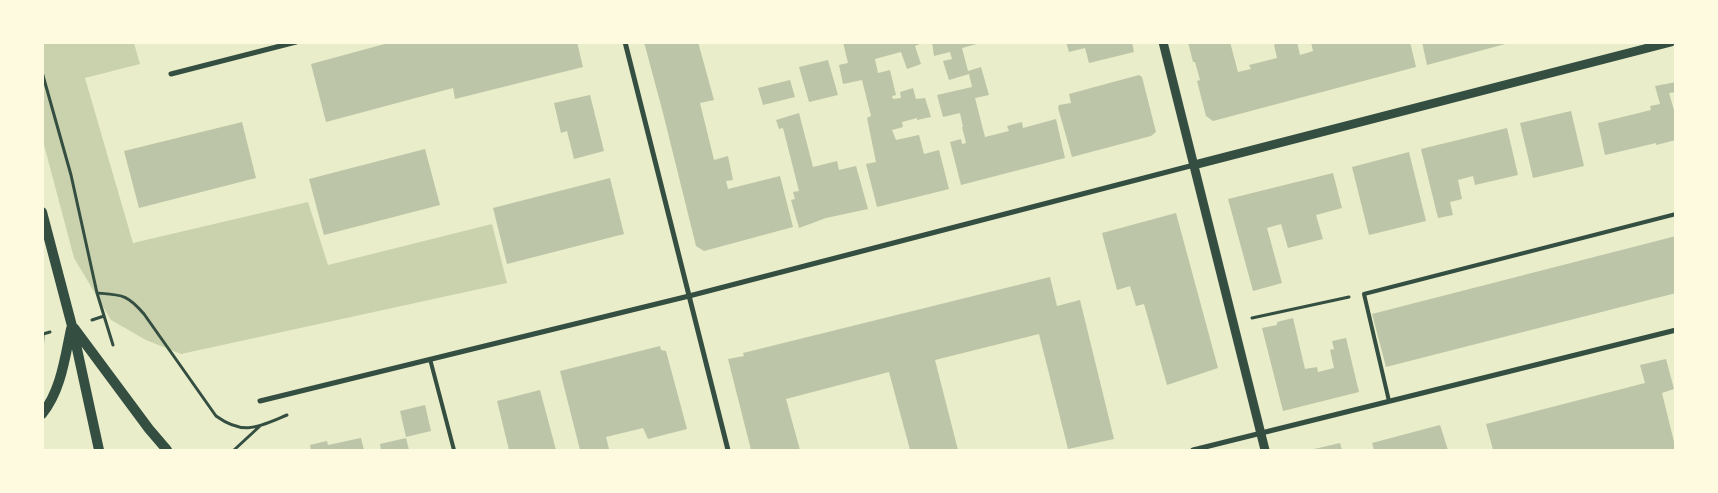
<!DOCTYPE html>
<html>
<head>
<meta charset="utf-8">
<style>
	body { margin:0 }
	#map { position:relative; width:1718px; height:493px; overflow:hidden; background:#e9edc9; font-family:"Sofia Sans Condensed",sans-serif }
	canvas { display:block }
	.frame { position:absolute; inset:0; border:44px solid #fefae0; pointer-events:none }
</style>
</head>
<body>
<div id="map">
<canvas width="1718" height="493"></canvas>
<div class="frame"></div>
</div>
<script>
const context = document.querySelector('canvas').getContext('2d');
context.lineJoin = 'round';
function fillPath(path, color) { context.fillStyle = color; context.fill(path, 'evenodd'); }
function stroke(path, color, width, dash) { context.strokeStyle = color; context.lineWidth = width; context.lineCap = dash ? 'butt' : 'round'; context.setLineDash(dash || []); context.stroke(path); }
fillPath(new Path2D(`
	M 42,43 L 134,43 L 140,64 L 85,78 L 133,243 L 308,202 L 328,265 L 492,224 L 507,283 L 181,354 L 146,340 L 111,320 L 74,258 L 43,141 Z`), '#cad2ad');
fillPath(new Path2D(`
	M 392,42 L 577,42 L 583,67 L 455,99 L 453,88 L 326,122 L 311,64 Z
	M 644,42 L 698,42 L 714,100 L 700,103 L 714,160 L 728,156 L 733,180 L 726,181 L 728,189 L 780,176 L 793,227 L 704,251 L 696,246 L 663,113 Z
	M 843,42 L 924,42 L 915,46 L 921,64 L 907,69 L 901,52 L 875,59 L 878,73 L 890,70 L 896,95 L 892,96 L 893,99 L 901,98 L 900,92 L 913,88 L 916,99 L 925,98 L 931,117 L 917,120 L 917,118 L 902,122 L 903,127 L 892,130 L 896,140 L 919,135 L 924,154 L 939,150 L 949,189 L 877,207 L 866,164 L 876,162 L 867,118 L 871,116 L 862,80 L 843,84 L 839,65 L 848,63 Z
	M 932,42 L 984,42 L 962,48 L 968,71 L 981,67 L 989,95 L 975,98 L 985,137 L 1009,131 L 1007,126 L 1022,122 L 1023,128 L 1056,119 L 1065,158 L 961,185 L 950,142 L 961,139 L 962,144 L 966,143 L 962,127 L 963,127 L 960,113 L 943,117 L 937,95 L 972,87 L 969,74 L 949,80 L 943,61 L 952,59 L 950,52 L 934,56 Z
	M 1066,42 L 1132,42 L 1134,52 L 1089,63 L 1085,48 L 1069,52 Z
	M 1188,42 L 1230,42 L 1238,72 L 1251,69 L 1249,65 L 1277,58 L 1274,45 L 1279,42 L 1297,42 L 1300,55 L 1313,51 L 1311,42 L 1410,42 L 1416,67 L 1213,121 L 1206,116 L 1197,81 L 1200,80 L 1195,62 L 1193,62 Z
	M 1422,42 L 1509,42 L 1509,43 L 1427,65 Z
	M 828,60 L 838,95 L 809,102 L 799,67 Z
	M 1139,75 L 1142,77 L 1156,132 L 1151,136 L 1072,157 L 1058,108 L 1059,105 L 1071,103 L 1069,94 Z
	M 790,80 L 795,97 L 763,105 L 758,88 Z
	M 1676,82 L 1676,92 L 1669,93 L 1676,117 L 1676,140 L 1656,145 L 1656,143 L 1605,155 L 1598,123 L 1651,110 L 1650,106 L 1660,104 L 1655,86 Z
	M 590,95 L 604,151 L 574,159 L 567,131 L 561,133 L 554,103 Z
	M 1571,111 L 1584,166 L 1533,178 L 1520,123 Z
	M 799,113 L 813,167 L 837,161 L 839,170 L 856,166 L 868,209 L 826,218 L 799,228 L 791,200 L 795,199 L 793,192 L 799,191 L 783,128 L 779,129 L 776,120 Z
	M 242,122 L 256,178 L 139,208 L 124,151 Z
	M 1507,128 L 1518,175 L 1475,185 L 1473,176 L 1458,180 L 1462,199 L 1450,202 L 1453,215 L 1438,218 L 1421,149 Z
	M 425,149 L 440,205 L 324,235 L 309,179 Z
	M 1409,152 L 1426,221 L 1369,235 L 1352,167 Z
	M 1333,173 L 1342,208 L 1316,215 L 1323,239 L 1288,248 L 1281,224 L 1267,228 L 1282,283 L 1253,291 L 1228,199 Z
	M 610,178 L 624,234 L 507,264 L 493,208 Z
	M 1176,213 L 1218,368 L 1167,385 L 1144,304 L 1136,306 L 1130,286 L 1117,290 L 1102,233 Z
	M 1676,236 L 1676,293 L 1386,367 L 1372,314 Z
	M 1050,277 L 1057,306 L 1080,300 L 1114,439 L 1068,449 L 1039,334 L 935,360 L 958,450 L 910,450 L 889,372 L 786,399 L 800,450 L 751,450 L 728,359 L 744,356 L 743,353 Z
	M 1293,318 L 1305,369 L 1317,367 L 1318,372 L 1334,368 L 1330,350 L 1334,349 L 1332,341 L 1346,338 L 1359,392 L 1283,411 L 1262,328 L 1277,325 L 1277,322 Z
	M 660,346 L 661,350 L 666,351 L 687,429 L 648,439 L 643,428 L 606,437 L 609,449 L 580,450 L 560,371 Z
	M 1666,359 L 1674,389 L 1662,393 L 1676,450 L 1493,450 L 1486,424 L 1645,383 L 1640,365 Z
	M 540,390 L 556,450 L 509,450 L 497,401 Z
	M 425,405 L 431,431 L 406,437 L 400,411 Z
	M 1440,425 L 1448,450 L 1374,450 L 1372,443 Z
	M 361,438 L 364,450 L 311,450 L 310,445 L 327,441 L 328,445 Z
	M 406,438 L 409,450 L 381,450 L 380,444 Z
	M 1340,443 L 1342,450 L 1310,450 Z`), '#bcc5a7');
stroke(new Path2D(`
	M 42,72 L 71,175 L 97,293 L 113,345
	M 97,293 C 122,295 127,294 144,314 L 216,416 C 244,436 258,427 287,415
	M 1252,318 L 1349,297
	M 92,320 L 104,316
	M 42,355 L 43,334 L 50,332
	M 234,450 L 260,426`), '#344e41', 3);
stroke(new Path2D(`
	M 430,359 L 454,450
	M 1389,401 L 1364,294 L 1676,214`), '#344e41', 4);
stroke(new Path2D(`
	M 625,42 L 728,450
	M 171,74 L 296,42
	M 260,401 L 689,296 L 1194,165
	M 1193,450 L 1676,330`), '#344e41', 5);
stroke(new Path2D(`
	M 1163,42 L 1265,450
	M 1194,165 L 1671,42`), '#344e41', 9);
stroke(new Path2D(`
	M 42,212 L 72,326 L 99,450
	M 74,328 L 149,429 L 167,450
	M 42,414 C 61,391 65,357 71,329`), '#344e41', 10);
</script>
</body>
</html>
